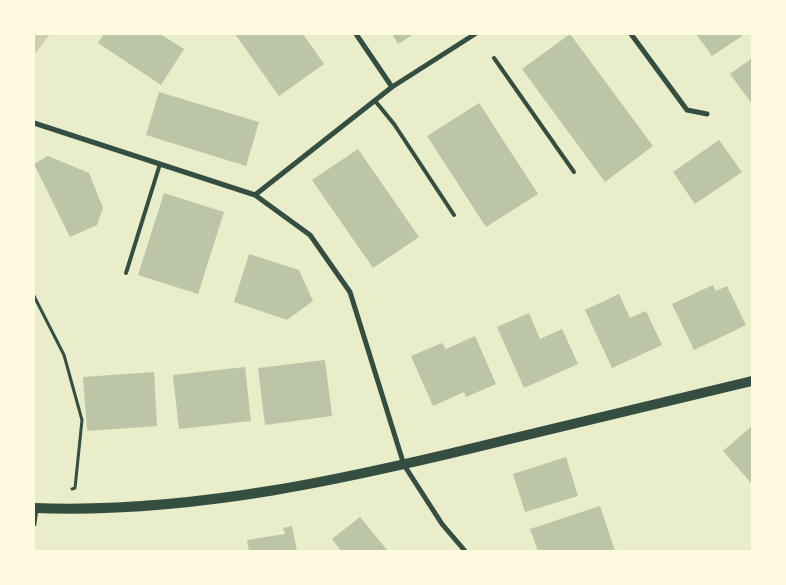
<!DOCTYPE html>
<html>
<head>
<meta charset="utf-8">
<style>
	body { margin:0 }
	#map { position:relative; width:786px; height:585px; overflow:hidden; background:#e9edc9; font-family:Mulish,sans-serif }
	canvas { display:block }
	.frame { position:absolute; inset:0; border:35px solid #fefae0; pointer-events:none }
</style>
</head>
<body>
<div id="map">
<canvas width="786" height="585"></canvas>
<div class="frame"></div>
</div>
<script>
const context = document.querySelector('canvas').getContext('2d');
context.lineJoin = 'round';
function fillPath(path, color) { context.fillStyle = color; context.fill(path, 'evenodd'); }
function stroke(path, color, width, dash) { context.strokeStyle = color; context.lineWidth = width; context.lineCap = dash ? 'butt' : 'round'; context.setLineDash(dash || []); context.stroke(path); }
fillPath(new Path2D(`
	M 34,34 L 50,34 L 34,55 Z`), '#cad2ad');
fillPath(new Path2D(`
	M 104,34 L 160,34 L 184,49 L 161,85 L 98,43 Z
	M 235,34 L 303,34 L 324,64 L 279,96 Z
	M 392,34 L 414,34 L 398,44 Z
	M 570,34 L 653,146 L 605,182 L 522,69 Z
	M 696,34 L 745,34 L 712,56 Z
	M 752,58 L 752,104 L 730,74 Z
	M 159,92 L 259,122 L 246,166 L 146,135 Z
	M 479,103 L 538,194 L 486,227 L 427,136 Z
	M 719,140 L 742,172 L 695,204 L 673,172 Z
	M 358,149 L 419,237 L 373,268 L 312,180 Z
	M 48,156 L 89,173 L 103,208 L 97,225 L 70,237 L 34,164 Z
	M 164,193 L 224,212 L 198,294 L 138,275 Z
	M 249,254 L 299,270 L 313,301 L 287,320 L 234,302 Z
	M 713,285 L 716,291 L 727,286 L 746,325 L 694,350 L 672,304 Z
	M 619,294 L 630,318 L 646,311 L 662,345 L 612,368 L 585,310 Z
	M 529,313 L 540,339 L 562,329 L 578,364 L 524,388 L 497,327 Z
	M 475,336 L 496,384 L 466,397 L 464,392 L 433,406 L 411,356 L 442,343 L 446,349 Z
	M 325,360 L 332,416 L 265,425 L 258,368 Z
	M 245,367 L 251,421 L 179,429 L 173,375 Z
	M 154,372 L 157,426 L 87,431 L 83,377 Z
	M 752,426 L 752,484 L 723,451 Z
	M 566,457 L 578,496 L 525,512 L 513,474 Z
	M 600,506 L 615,551 L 538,551 L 530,529 Z
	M 360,517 L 388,551 L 341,551 L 332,539 Z
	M 292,526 L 297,551 L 249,551 L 247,540 L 285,534 L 283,528 Z`), '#bcc5a7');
stroke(new Path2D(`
	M 34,296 L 64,355 L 82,420 L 75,488 L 72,489`), '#344e41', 3);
stroke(new Path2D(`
	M 494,58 L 574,172
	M 376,102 L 394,124 L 454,215
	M 126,273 L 160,164`), '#344e41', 4);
stroke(new Path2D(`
	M 356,34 L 392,87
	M 631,34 L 687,110 L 707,114
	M 34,123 L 255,195 L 310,235 L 350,292 L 404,465 L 442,524 L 465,551
	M 255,195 L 392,87 L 475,34
	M 34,524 L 36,508`), '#344e41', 5);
stroke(new Path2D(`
	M 34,508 C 194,514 352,478 506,440 C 588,420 670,400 752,381`), '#344e41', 10);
</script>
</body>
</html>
